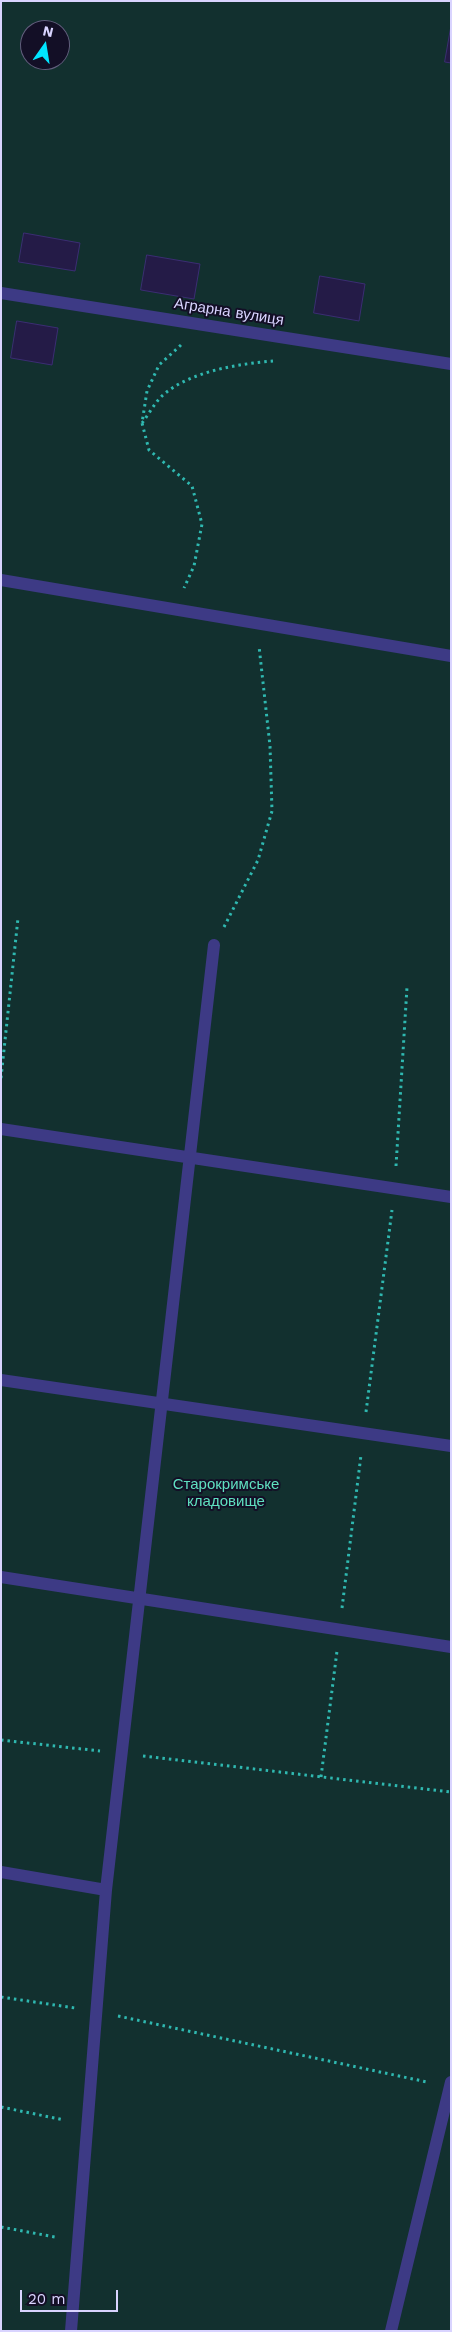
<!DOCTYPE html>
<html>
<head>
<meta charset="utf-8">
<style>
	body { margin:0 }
	#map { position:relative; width:452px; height:2332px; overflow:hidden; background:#130f26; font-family:"Work Sans",sans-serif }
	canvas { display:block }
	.frame { position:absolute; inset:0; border:2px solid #d9d4ff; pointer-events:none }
	.north { position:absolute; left:20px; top:20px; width:50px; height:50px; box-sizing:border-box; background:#130f26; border:1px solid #625e7d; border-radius:50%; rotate:13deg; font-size:14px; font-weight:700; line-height:20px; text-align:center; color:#d9d4ff }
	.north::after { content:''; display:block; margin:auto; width:18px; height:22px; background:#00e5ff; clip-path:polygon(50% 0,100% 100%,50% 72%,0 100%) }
	.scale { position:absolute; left:20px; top:2290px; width:98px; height:22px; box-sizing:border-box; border:2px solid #d9d4ff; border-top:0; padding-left:6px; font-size:15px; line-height:18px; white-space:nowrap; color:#d9d4ff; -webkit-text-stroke:4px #130f26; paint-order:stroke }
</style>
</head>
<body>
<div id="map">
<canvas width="452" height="2332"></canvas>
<div class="frame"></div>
<div class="north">N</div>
<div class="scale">20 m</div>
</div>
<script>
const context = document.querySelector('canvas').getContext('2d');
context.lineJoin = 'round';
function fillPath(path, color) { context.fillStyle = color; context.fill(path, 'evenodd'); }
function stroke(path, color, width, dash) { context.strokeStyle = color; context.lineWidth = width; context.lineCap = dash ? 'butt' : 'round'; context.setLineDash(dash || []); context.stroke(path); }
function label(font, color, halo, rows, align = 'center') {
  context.font = font + ' "Work Sans",sans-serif'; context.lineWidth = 4; context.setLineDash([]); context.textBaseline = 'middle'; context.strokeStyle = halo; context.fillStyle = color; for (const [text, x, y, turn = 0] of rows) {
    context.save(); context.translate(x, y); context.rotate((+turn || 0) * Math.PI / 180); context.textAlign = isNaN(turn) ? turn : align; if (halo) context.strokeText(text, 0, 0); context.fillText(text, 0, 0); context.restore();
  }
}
fillPath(new Path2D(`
	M 1,1 L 451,1 L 451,2331 L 1,2331 ZM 30,30 L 60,30 L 60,60 L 30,60 Z`), '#12302f');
const building = new Path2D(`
	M 451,26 L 451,63 L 445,62 Z
	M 24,233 L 80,243 L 75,271 L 19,262 Z
	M 147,255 L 200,264 L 194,299 L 141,290 Z
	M 320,276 L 365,284 L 359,321 L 314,313 Z
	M 17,321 L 58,328 L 52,365 L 11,358 Z`);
fillPath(building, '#241b47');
stroke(building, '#3b2d73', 1);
stroke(new Path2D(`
	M 181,345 L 159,365 L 147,391 L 142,423 L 149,450 L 192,486 L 202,524 L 194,566 L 184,588
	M 142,423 C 149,414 155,402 163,395 C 191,371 238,364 273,361
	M 224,927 L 258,860 L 272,811 L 270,746 L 259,646
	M 1,1078 L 18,918
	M 396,1166 L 407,987
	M 366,1412 L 392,1210
	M 342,1608 L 361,1455
	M 1,1740 L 100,1751
	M 143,1756 L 451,1792
	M 321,1777 L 337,1651
	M 1,1997 L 75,2008
	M 118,2016 L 427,2082
	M 1,2107 L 64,2120
	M 1,2227 L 55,2237`), '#2fb8b0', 3, [2.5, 4]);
stroke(new Path2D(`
	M 1,293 L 451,364
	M 1,580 L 451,656
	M 1,1129 L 451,1197
	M 1,1380 L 451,1446
	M 1,1577 L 451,1647
	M 1,1872 L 106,1890
	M 71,2331 L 106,1890 L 214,945
	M 391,2331 L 451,2082`), '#3d3a85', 12);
label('15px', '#d9d4ff', '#130f26', [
	["Аграрна вулиця",229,312,9]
]);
label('15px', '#5fe0c0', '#130f26', [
	["Старокримське",226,1485],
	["кладовище",226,1502]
]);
</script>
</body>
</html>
